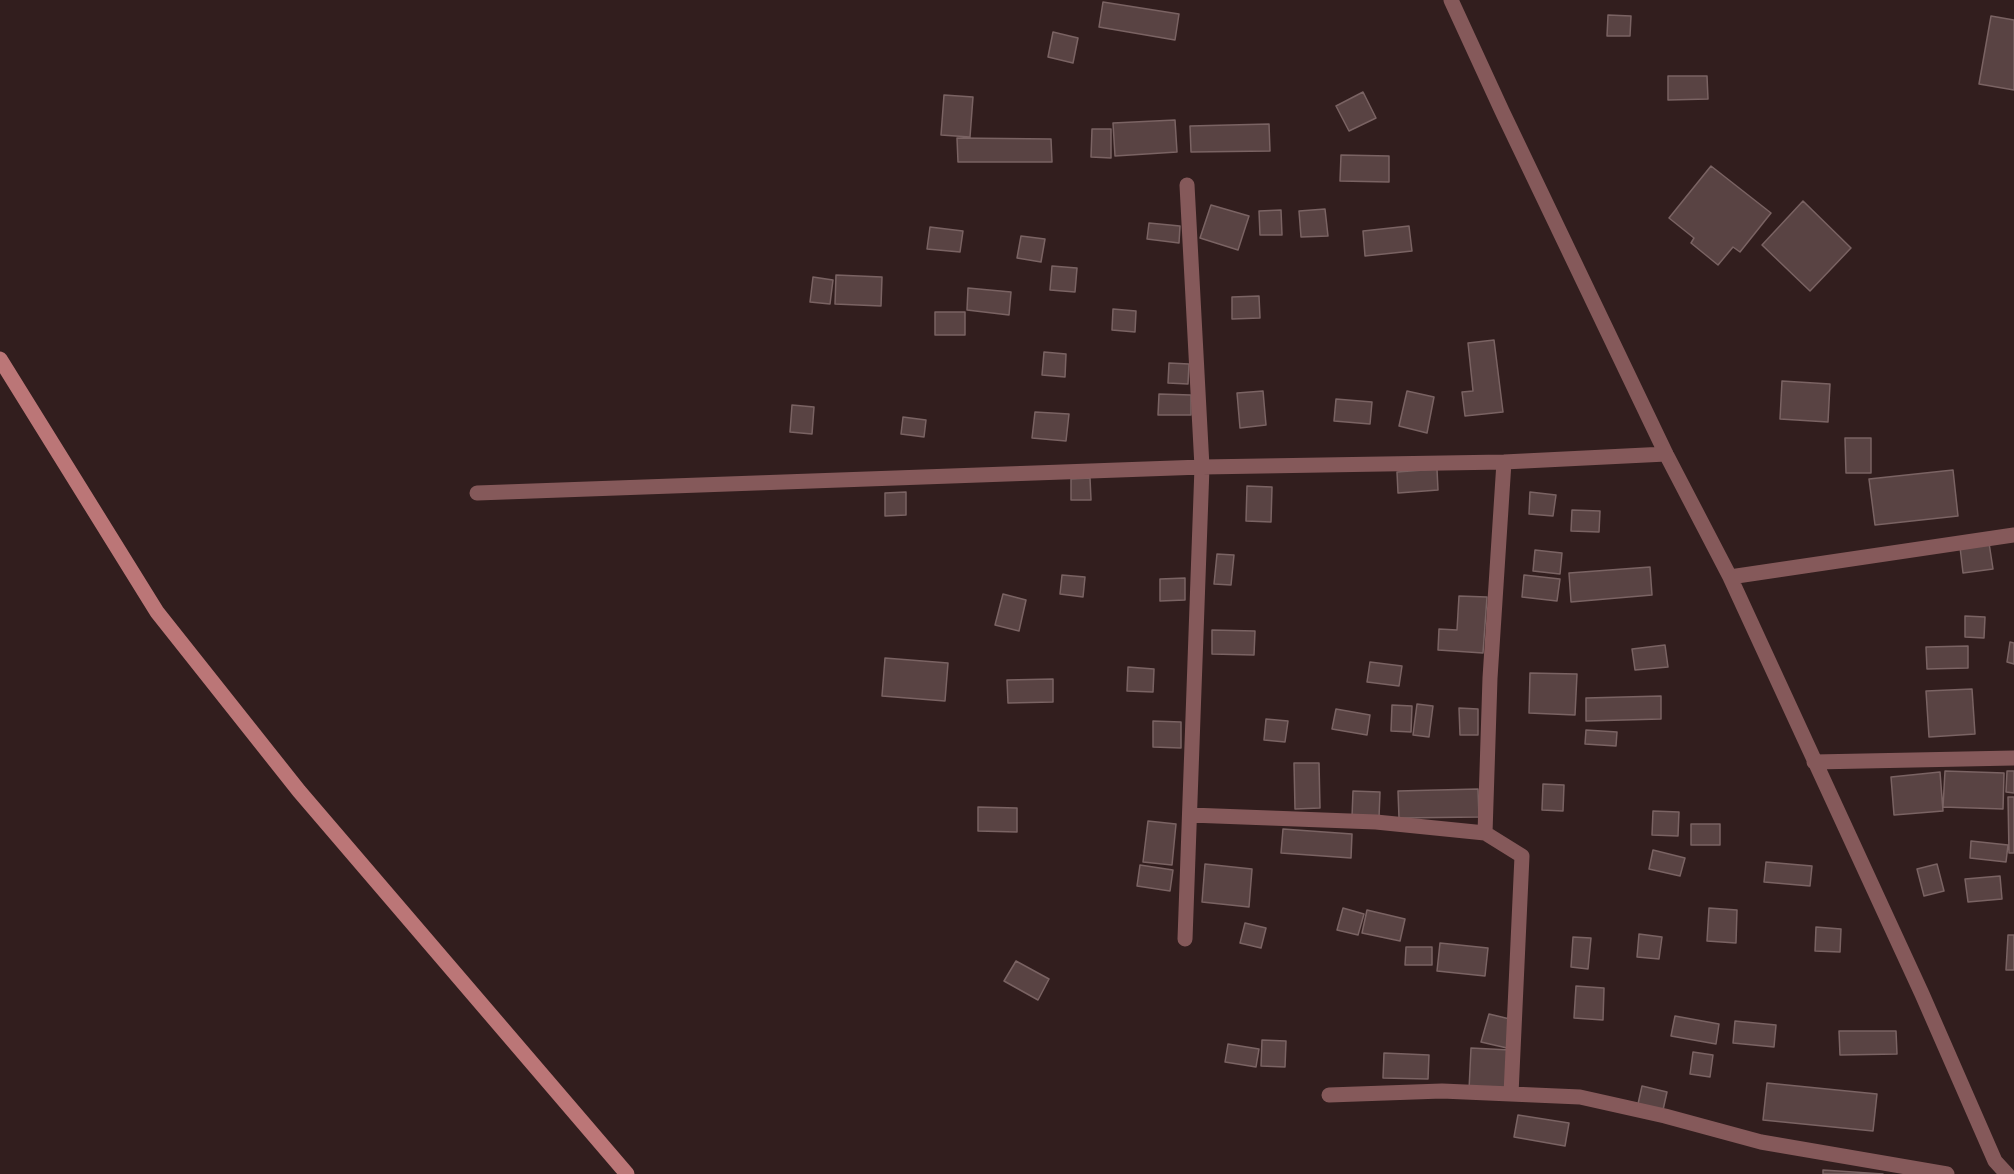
<!DOCTYPE html>
<html>
<head>
<meta charset="utf-8">
<style>
	body { margin:0 }
	canvas { display:block; background:#321e1e }
</style>
</head>
<body>
<canvas width="2014" height="1174"></canvas>
<script>
const context = document.querySelector('canvas').getContext('2d');
context.lineJoin = 'round';
function fillPath(path, color) { context.fillStyle = color; context.fill(path, 'evenodd'); }
function stroke(path, color, width, dash) { context.strokeStyle = color; context.lineWidth = width; context.lineCap = dash ? 'butt' : 'round'; context.setLineDash(dash || []); context.stroke(path); }
const building = new Path2D(`
	M 1103,2 L 1179,14 L 1175,40 L 1099,27 Z
	M 1608,15 L 1631,16 L 1630,36 L 1607,36 Z
	M 1991,16 L 2014,20 L 2014,90 L 1979,84 Z
	M 1053,32 L 1078,38 L 1073,63 L 1048,57 Z
	M 1668,76 L 1707,76 L 1708,99 L 1668,100 Z
	M 1363,92 L 1376,118 L 1349,131 L 1336,106 Z
	M 944,95 L 973,97 L 970,137 L 941,135 Z
	M 1175,120 L 1177,152 L 1115,156 L 1113,123 Z
	M 1269,124 L 1270,151 L 1191,152 L 1190,126 Z
	M 1092,129 L 1111,129 L 1111,158 L 1091,157 Z
	M 957,138 L 1051,139 L 1052,162 L 958,162 Z
	M 1341,155 L 1389,156 L 1389,182 L 1340,181 Z
	M 1711,166 L 1771,213 L 1740,252 L 1733,247 L 1718,265 L 1691,243 L 1694,238 L 1669,218 Z
	M 1803,201 L 1851,248 L 1810,291 L 1762,245 Z
	M 1211,205 L 1249,216 L 1238,250 L 1200,238 Z
	M 1325,209 L 1328,236 L 1301,237 L 1299,211 Z
	M 1281,210 L 1282,235 L 1260,235 L 1259,211 Z
	M 1149,223 L 1180,226 L 1179,243 L 1147,239 Z
	M 1409,226 L 1412,251 L 1365,256 L 1363,231 Z
	M 930,227 L 963,231 L 960,252 L 927,249 Z
	M 1021,236 L 1045,239 L 1041,262 L 1017,258 Z
	M 1052,266 L 1077,268 L 1075,292 L 1050,290 Z
	M 836,275 L 882,277 L 881,306 L 835,304 Z
	M 813,277 L 833,280 L 830,304 L 810,302 Z
	M 968,288 L 1011,292 L 1009,315 L 967,310 Z
	M 1259,296 L 1260,318 L 1232,319 L 1232,297 Z
	M 1113,309 L 1136,311 L 1135,332 L 1112,330 Z
	M 935,312 L 965,312 L 965,335 L 935,335 Z
	M 1494,340 L 1503,412 L 1465,416 L 1462,392 L 1473,391 L 1468,343 Z
	M 1044,352 L 1066,354 L 1065,377 L 1042,375 Z
	M 1169,363 L 1189,364 L 1188,384 L 1168,383 Z
	M 1782,381 L 1830,384 L 1828,422 L 1780,419 Z
	M 1263,391 L 1266,425 L 1240,428 L 1237,393 Z
	M 1407,391 L 1434,397 L 1427,433 L 1399,426 Z
	M 1159,394 L 1191,395 L 1191,415 L 1158,415 Z
	M 1336,399 L 1372,402 L 1370,424 L 1334,421 Z
	M 792,405 L 814,407 L 812,434 L 790,432 Z
	M 1035,412 L 1069,414 L 1066,441 L 1032,438 Z
	M 903,417 L 926,420 L 924,437 L 901,434 Z
	M 1845,438 L 1871,438 L 1871,473 L 1846,473 Z
	M 1437,469 L 1438,490 L 1398,493 L 1397,472 Z
	M 1953,470 L 1958,516 L 1875,525 L 1869,479 Z
	M 1090,478 L 1091,500 L 1071,500 L 1071,479 Z
	M 1247,486 L 1272,487 L 1271,522 L 1246,521 Z
	M 906,492 L 906,515 L 885,516 L 885,493 Z
	M 1530,492 L 1556,495 L 1553,516 L 1529,514 Z
	M 1572,510 L 1600,511 L 1599,532 L 1571,531 Z
	M 1989,543 L 1993,569 L 1963,573 L 1960,547 Z
	M 1535,550 L 1562,553 L 1560,574 L 1533,571 Z
	M 1217,554 L 1234,555 L 1231,585 L 1214,584 Z
	M 1650,567 L 1652,595 L 1571,602 L 1569,573 Z
	M 1062,575 L 1085,577 L 1083,597 L 1060,594 Z
	M 1524,575 L 1560,579 L 1557,601 L 1522,597 Z
	M 1185,578 L 1185,600 L 1160,601 L 1160,579 Z
	M 1003,594 L 1026,600 L 1019,631 L 995,625 Z
	M 1459,596 L 1487,597 L 1483,653 L 1438,650 L 1439,629 L 1457,630 Z
	M 1965,616 L 1985,617 L 1984,638 L 1965,637 Z
	M 1212,630 L 1255,631 L 1254,655 L 1212,654 Z
	M 2010,642 L 2014,643 L 2014,664 L 2007,662 Z
	M 1665,645 L 1668,667 L 1635,670 L 1632,649 Z
	M 1968,646 L 1968,668 L 1927,669 L 1926,647 Z
	M 885,658 L 948,663 L 945,701 L 882,696 Z
	M 1370,662 L 1402,666 L 1399,686 L 1367,682 Z
	M 1128,667 L 1154,669 L 1153,692 L 1127,691 Z
	M 1530,673 L 1577,674 L 1575,715 L 1529,713 Z
	M 1053,679 L 1053,702 L 1008,703 L 1007,680 Z
	M 1972,689 L 1975,734 L 1929,737 L 1926,691 Z
	M 1661,696 L 1661,719 L 1586,721 L 1586,698 Z
	M 1417,704 L 1433,706 L 1429,737 L 1413,735 Z
	M 1392,705 L 1412,706 L 1411,732 L 1391,731 Z
	M 1459,708 L 1478,709 L 1478,735 L 1460,735 Z
	M 1336,709 L 1370,715 L 1367,735 L 1332,729 Z
	M 1266,719 L 1288,721 L 1285,742 L 1264,740 Z
	M 1153,721 L 1181,722 L 1181,748 L 1153,747 Z
	M 1586,730 L 1617,732 L 1616,746 L 1585,744 Z
	M 1294,763 L 1319,763 L 1320,808 L 1295,809 Z
	M 1945,771 L 2004,773 L 2003,809 L 1943,807 Z
	M 2007,771 L 2014,771 L 2014,793 L 2006,792 Z
	M 1940,772 L 1943,811 L 1894,815 L 1891,777 Z
	M 1543,784 L 1564,785 L 1563,811 L 1542,810 Z
	M 1478,789 L 1479,817 L 1399,818 L 1398,791 Z
	M 1353,791 L 1380,792 L 1379,818 L 1352,817 Z
	M 2008,797 L 2014,797 L 2014,853 L 2009,853 Z
	M 978,807 L 1017,808 L 1017,832 L 978,831 Z
	M 1653,811 L 1679,812 L 1678,836 L 1652,835 Z
	M 1148,821 L 1176,824 L 1172,865 L 1143,862 Z
	M 1691,824 L 1720,824 L 1720,845 L 1691,845 Z
	M 1283,829 L 1352,834 L 1351,858 L 1281,853 Z
	M 1971,841 L 2008,845 L 2006,862 L 1970,858 Z
	M 1653,850 L 1685,858 L 1680,876 L 1649,869 Z
	M 1766,862 L 1812,866 L 1810,886 L 1764,882 Z
	M 1205,864 L 1252,869 L 1249,907 L 1202,902 Z
	M 1937,864 L 1944,891 L 1924,896 L 1917,869 Z
	M 1140,865 L 1173,870 L 1170,891 L 1137,886 Z
	M 2000,876 L 2002,899 L 1968,902 L 1965,879 Z
	M 1343,908 L 1364,914 L 1358,935 L 1337,930 Z
	M 1709,908 L 1737,910 L 1736,943 L 1707,941 Z
	M 1367,910 L 1405,919 L 1400,941 L 1362,933 Z
	M 1245,923 L 1266,928 L 1261,948 L 1240,943 Z
	M 1816,927 L 1841,929 L 1840,952 L 1815,951 Z
	M 1639,934 L 1662,937 L 1659,959 L 1637,957 Z
	M 2008,935 L 2014,935 L 2014,970 L 2006,970 Z
	M 1573,937 L 1591,938 L 1588,969 L 1571,967 Z
	M 1440,943 L 1488,948 L 1485,976 L 1437,971 Z
	M 1406,947 L 1432,947 L 1432,965 L 1405,965 Z
	M 1016,961 L 1049,979 L 1038,1000 L 1004,981 Z
	M 1576,986 L 1604,988 L 1603,1020 L 1574,1018 Z
	M 1489,1014 L 1514,1020 L 1507,1048 L 1481,1042 Z
	M 1675,1016 L 1719,1024 L 1716,1044 L 1671,1036 Z
	M 1735,1021 L 1776,1025 L 1774,1047 L 1733,1043 Z
	M 1839,1031 L 1896,1031 L 1897,1054 L 1840,1055 Z
	M 1262,1040 L 1286,1041 L 1285,1067 L 1261,1066 Z
	M 1228,1044 L 1259,1049 L 1256,1067 L 1225,1062 Z
	M 1471,1048 L 1510,1050 L 1507,1092 L 1469,1090 Z
	M 1693,1052 L 1713,1055 L 1710,1077 L 1690,1074 Z
	M 1384,1053 L 1429,1055 L 1428,1079 L 1383,1078 Z
	M 1767,1083 L 1877,1094 L 1873,1131 L 1763,1120 Z
	M 1642,1086 L 1667,1092 L 1663,1110 L 1638,1104 Z
	M 1518,1115 L 1569,1123 L 1565,1146 L 1514,1137 Z
	M 1823,1170 L 1883,1174 L 1823,1174 Z`);
fillPath(building, '#594343');
stroke(building, '#7a6363', 1.5);
stroke(new Path2D(`
	M 1451,0 L 1502,111 L 1666,454 L 1730,577 L 1922,994 L 1995,1161 L 2007,1174
	M 477,493 L 1202,467 L 1504,462 L 1666,454
	M 1730,577 L 2014,535
	M 1814,762 L 2014,758
	M 1190,815 L 1376,822 L 1485,833 L 1522,856 L 1511,1094
	M 1485,833 L 1490,678 L 1504,462
	M 1185,939 L 1202,467 L 1187,185
	M 1329,1095 L 1442,1091 L 1580,1097 L 1665,1116 L 1761,1142 L 1947,1174`), '#85595a', 15);
stroke(new Path2D(`
	M 0,359 L 157,612 L 299,791 L 627,1174`), '#bb7677', 15);
</script>
</body>
</html>
